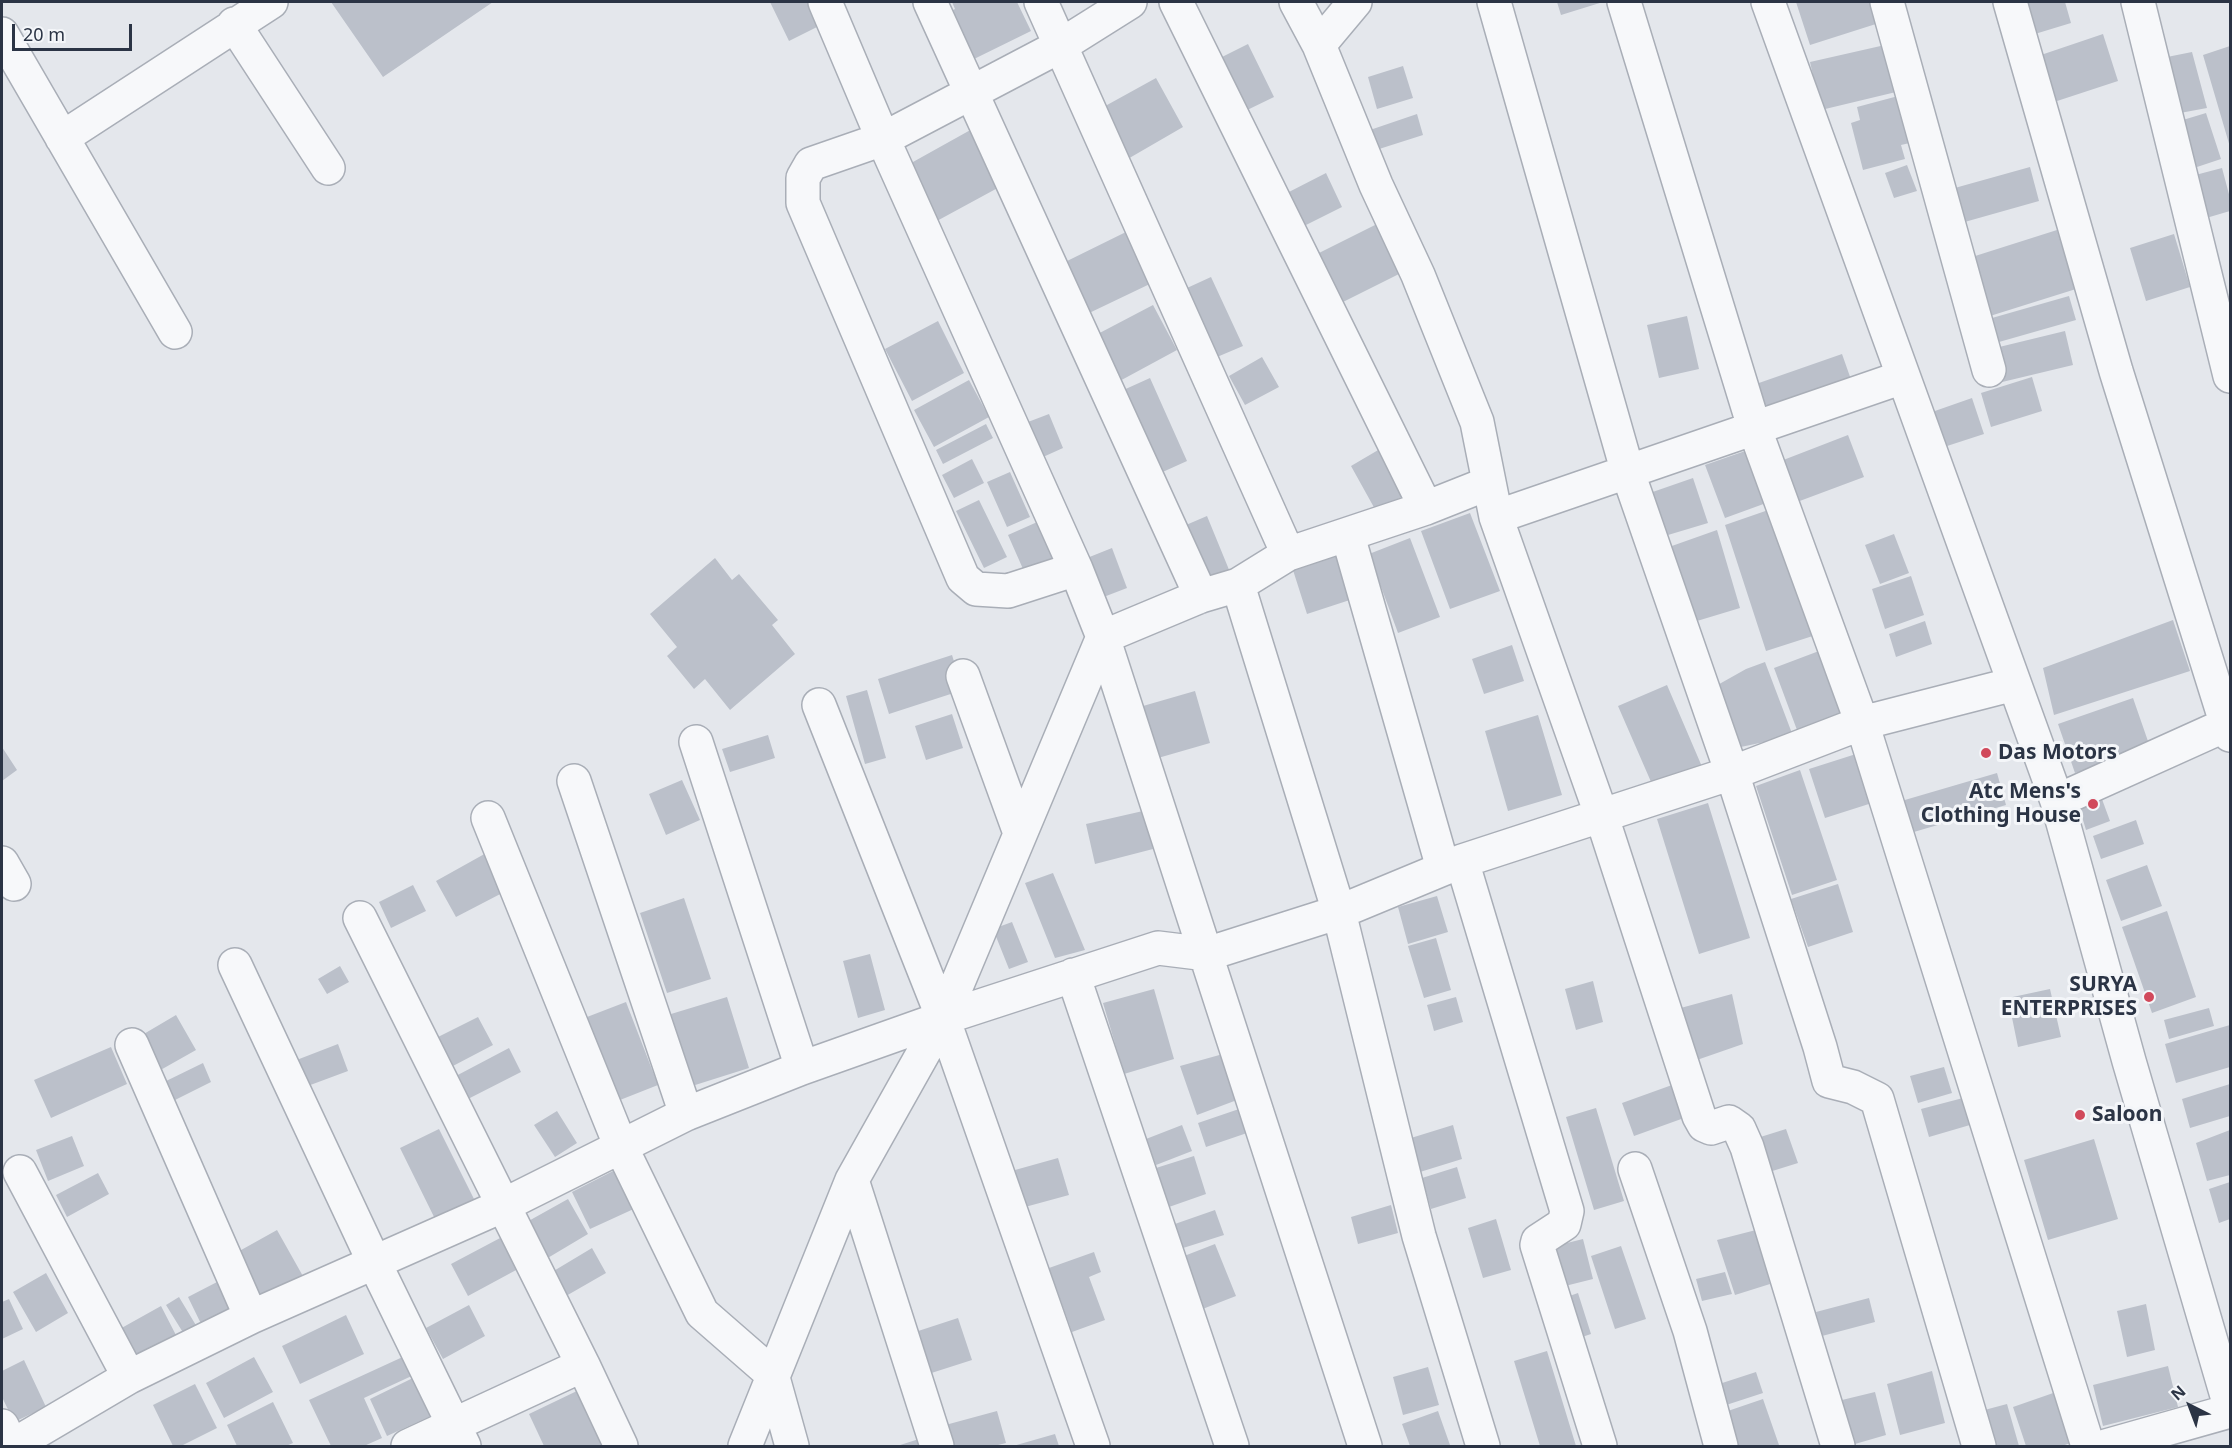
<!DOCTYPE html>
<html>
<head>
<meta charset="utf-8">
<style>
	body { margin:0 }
	#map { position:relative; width:2232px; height:1448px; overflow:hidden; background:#e4e7ec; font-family:"Noto Sans",sans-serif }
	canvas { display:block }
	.frame { position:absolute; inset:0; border:3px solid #2b3445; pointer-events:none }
	.north { position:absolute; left:2160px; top:1376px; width:60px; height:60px; -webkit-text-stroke:4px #f4f6f9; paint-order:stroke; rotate:318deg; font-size:16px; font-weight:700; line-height:24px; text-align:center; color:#2b3445 }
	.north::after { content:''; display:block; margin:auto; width:21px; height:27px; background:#2b3445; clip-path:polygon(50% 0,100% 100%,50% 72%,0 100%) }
	.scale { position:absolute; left:12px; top:24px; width:120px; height:27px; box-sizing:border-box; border:3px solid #2b3445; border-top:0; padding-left:8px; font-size:18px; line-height:21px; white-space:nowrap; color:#2b3445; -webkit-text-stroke:4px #f4f6f9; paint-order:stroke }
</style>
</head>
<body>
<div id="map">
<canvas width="2232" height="1448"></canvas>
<div class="frame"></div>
<div class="north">N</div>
<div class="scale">20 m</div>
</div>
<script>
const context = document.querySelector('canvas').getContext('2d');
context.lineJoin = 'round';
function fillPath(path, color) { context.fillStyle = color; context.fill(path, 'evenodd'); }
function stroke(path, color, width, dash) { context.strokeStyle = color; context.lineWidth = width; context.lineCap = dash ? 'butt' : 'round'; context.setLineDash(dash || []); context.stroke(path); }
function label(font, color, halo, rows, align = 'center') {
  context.font = font + ' "Noto Sans",sans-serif'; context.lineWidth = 6; context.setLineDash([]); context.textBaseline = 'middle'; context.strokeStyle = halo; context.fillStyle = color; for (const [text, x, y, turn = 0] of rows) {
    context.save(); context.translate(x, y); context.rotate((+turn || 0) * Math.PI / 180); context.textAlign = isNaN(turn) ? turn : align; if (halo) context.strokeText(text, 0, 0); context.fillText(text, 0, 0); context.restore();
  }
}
fillPath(new Path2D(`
	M 331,2 L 493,2 L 383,77 Z
	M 770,2 L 812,2 L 823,24 L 789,41 Z
	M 952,2 L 1017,2 L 1031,31 L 972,60 L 949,12 L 955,9 Z
	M 1557,2 L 1603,2 L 1561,15 Z
	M 1796,2 L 1872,2 L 1879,23 L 1810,45 Z
	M 2015,2 L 2065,2 L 2071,23 L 2025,37 Z
	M 2103,34 L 2118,81 L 2051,103 L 2035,57 Z
	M 1248,44 L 1274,97 L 1241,113 L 1216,60 Z
	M 1885,45 L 1896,92 L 1821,110 L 1810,62 Z
	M 2230,46 L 2230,147 L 2203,55 Z
	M 2192,52 L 2207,108 L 2180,113 L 2162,58 Z
	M 1403,66 L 1413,98 L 1377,109 L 1368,77 Z
	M 1156,78 L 1183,127 L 1126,160 L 1098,110 Z
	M 1902,95 L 1914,142 L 1901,145 L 1905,159 L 1863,170 L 1851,123 L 1860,120 L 1857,107 Z
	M 2206,113 L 2221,159 L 2188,170 L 2173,123 Z
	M 1417,114 L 1423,135 L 1376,150 L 1370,130 Z
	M 974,128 L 1005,184 L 935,222 L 904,167 Z
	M 1907,165 L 1917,191 L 1894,198 L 1885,173 Z
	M 2030,167 L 2039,201 L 1954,225 L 1944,191 Z
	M 2222,168 L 2230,198 L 2230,211 L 2196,221 L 2184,178 Z
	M 1326,173 L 1342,207 L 1304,226 L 1287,193 Z
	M 1379,223 L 1403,272 L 1341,303 L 1317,254 Z
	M 1130,230 L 1154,282 L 1085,315 L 1061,264 Z
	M 2057,230 L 2076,289 L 1990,316 L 1972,257 Z
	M 2174,234 L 2190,287 L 2146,301 L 2130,248 Z
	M 1211,277 L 1243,346 L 1217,357 L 1187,288 Z
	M 2069,296 L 2076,320 L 1992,344 L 1985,320 Z
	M 1153,305 L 1177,350 L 1116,383 L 1092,337 Z
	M 1687,316 L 1699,369 L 1659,378 L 1647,325 Z
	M 938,321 L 964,373 L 912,401 L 885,349 Z
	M 2065,331 L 2073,365 L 1998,383 L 1991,349 Z
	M 1842,354 L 1854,388 L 1767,417 L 1756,384 Z
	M 1262,357 L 1279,387 L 1245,405 L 1229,376 Z
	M 2032,377 L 2042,411 L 1991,427 L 1981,393 Z
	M 1150,378 L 1187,461 L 1156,475 L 1119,392 Z
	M 969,380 L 989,417 L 934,447 L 914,410 Z
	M 1972,398 L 1984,434 L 1944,447 L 1932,412 Z
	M 1049,414 L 1063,448 L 1043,457 L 1028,422 Z
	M 986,424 L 993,438 L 943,464 L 936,450 Z
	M 1848,435 L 1864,477 L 1789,505 L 1773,464 Z
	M 1385,446 L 1411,492 L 1376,511 L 1351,466 Z
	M 1748,450 L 1769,502 L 1725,518 L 1705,465 Z
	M 972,459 L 984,483 L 954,498 L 942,475 Z
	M 1010,472 L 1030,517 L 1007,527 L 987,482 Z
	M 1693,478 L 1708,523 L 1658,538 L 1644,495 Z
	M 979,500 L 1007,557 L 984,568 L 956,511 Z
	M 1777,507 L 1819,634 L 1766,651 L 1725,525 Z
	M 1470,513 L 1500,591 L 1450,609 L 1421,531 Z
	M 1207,516 L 1232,577 L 1212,585 L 1186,525 Z
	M 1044,519 L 1062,562 L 1027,578 L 1008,535 Z
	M 1717,530 L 1740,608 L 1697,621 L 1669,547 Z
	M 1894,534 L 1909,573 L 1880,584 L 1865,545 Z
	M 1410,538 L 1440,617 L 1398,633 L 1369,554 Z
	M 1112,548 L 1127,588 L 1101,598 L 1087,558 Z
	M 1345,550 L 1359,597 L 1307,614 L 1292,567 Z
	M 715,558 L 732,580 L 739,574 L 778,620 L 772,625 L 795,654 L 730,710 L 705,679 L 694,689 L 667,656 L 677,647 L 650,614 Z
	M 1911,576 L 1924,615 L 1885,629 L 1872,589 Z
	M 2173,620 L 2190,671 L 2054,715 L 2043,668 Z
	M 1925,621 L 1932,644 L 1896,657 L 1889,634 Z
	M 1512,645 L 1524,681 L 1484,694 L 1472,659 Z
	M 1819,651 L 1842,713 L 1797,730 L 1774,668 Z
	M 952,655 L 963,690 L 889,714 L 878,679 Z
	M 1765,662 L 1793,736 L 1736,748 L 1714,687 L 1746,669 Z
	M 1667,685 L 1703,769 L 1655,791 L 1618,706 Z
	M 867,690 L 886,758 L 865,764 L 846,696 Z
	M 1195,691 L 1210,743 L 1158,758 L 1143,706 Z
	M 2133,698 L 2150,747 L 2075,773 L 2058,724 Z
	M 952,714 L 963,748 L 926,760 L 915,726 Z
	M 1538,715 L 1562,795 L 1508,811 L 1485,731 Z
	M 768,735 L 775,758 L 730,772 L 722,749 Z
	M 2,747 L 17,770 L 2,781 Z
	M 1856,754 L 1872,803 L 1825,818 L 1809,769 Z
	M 1800,770 L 1837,880 L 1792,895 L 1756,786 Z
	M 1997,773 L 2006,805 L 1907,834 L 1898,802 Z
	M 682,780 L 700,820 L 666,835 L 649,794 Z
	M 2099,791 L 2110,821 L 2086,830 L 2077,800 Z
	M 1708,803 L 1750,938 L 1699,954 L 1657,819 Z
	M 1143,811 L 1153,849 L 1095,864 L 1086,824 Z
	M 2136,820 L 2144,844 L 2101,859 L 2093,836 Z
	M 488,852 L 508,890 L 456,917 L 436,881 Z
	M 2147,865 L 2162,906 L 2121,921 L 2106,880 Z
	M 1053,873 L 1085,950 L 1055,958 L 1025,883 Z
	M 1838,884 L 1853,932 L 1808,947 L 1791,899 Z
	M 413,885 L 426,911 L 391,928 L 379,902 Z
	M 1437,896 L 1448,932 L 1408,944 L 1398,907 Z
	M 684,898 L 711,979 L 667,993 L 640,913 Z
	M 2167,911 L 2196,997 L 2152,1013 L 2122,927 Z
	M 1012,922 L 1028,962 L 1009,969 L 993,929 Z
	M 1436,938 L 1451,990 L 1424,998 L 1408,946 Z
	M 870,954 L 885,1010 L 858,1018 L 843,961 Z
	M 340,966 L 349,982 L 327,994 L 318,979 Z
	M 1593,981 L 1603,1022 L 1576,1030 L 1565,989 Z
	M 1154,989 L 1174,1059 L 1124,1074 L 1103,1003 Z
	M 2050,989 L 2061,1037 L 2018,1047 L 2008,998 Z
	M 1732,994 L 1743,1044 L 1694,1061 L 1677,1009 Z
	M 727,997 L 749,1068 L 692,1086 L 671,1014 Z
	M 1456,997 L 1463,1022 L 1434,1031 L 1427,1005 Z
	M 626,1002 L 658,1085 L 620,1100 L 587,1017 Z
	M 2209,1008 L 2214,1026 L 2169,1039 L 2164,1020 Z
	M 176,1015 L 196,1050 L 157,1072 L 137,1038 Z
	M 478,1017 L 493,1045 L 451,1067 L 436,1038 Z
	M 2230,1025 L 2230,1067 L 2176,1083 L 2165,1044 Z
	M 338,1044 L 348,1071 L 305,1087 L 294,1061 Z
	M 111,1047 L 127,1084 L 51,1118 L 34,1080 Z
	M 509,1048 L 521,1072 L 466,1100 L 454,1077 Z
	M 1223,1054 L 1237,1100 L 1197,1115 L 1180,1066 Z
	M 203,1063 L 211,1082 L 169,1103 L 160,1084 Z
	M 1944,1067 L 1952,1093 L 1918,1103 L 1910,1076 Z
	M 2230,1084 L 2230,1116 L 2190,1128 L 2182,1099 Z
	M 1672,1085 L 1684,1118 L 1634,1136 L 1622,1103 Z
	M 1963,1098 L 1970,1125 L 1929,1137 L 1921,1109 Z
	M 1596,1108 L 1624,1201 L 1594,1210 L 1566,1117 Z
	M 1239,1109 L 1247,1133 L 1206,1147 L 1198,1123 Z
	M 557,1111 L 577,1143 L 555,1157 L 534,1125 Z
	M 1182,1125 L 1192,1151 L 1156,1165 L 1146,1139 Z
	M 1453,1125 L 1462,1159 L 1420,1172 L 1411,1138 Z
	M 439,1129 L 478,1207 L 439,1227 L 400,1148 Z
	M 1786,1129 L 1798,1163 L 1766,1173 L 1754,1139 Z
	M 2230,1130 L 2230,1175 L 2207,1181 L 2196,1143 Z
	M 72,1136 L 84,1166 L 48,1181 L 36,1150 Z
	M 2094,1139 L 2118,1219 L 2048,1240 L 2024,1160 Z
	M 1194,1156 L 1206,1194 L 1169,1207 L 1156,1168 Z
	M 1058,1158 L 1069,1195 L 1025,1207 L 1015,1170 Z
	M 1457,1167 L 1466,1198 L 1431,1209 L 1422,1178 Z
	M 619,1168 L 638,1207 L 590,1229 L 572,1192 Z
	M 98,1173 L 109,1194 L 67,1217 L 56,1195 Z
	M 2230,1182 L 2230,1219 L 2219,1223 L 2209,1189 Z
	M 568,1199 L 588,1234 L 546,1259 L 525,1223 Z
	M 1391,1205 L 1398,1233 L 1358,1244 L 1351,1217 Z
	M 1215,1210 L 1224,1235 L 1180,1249 L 1172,1225 Z
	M 1496,1219 L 1511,1270 L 1483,1278 L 1468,1228 Z
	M 277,1230 L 304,1278 L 261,1302 L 234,1254 Z
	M 1756,1230 L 1770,1284 L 1735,1295 L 1717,1240 Z
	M 502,1237 L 518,1269 L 468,1296 L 451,1264 Z
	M 1583,1239 L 1593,1279 L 1557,1288 L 1547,1248 Z
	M 1215,1244 L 1236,1296 L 1200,1310 L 1179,1258 Z
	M 1621,1246 L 1646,1319 L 1615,1329 L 1591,1256 Z
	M 592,1248 L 606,1273 L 566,1296 L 552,1272 Z
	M 1094,1252 L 1101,1272 L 1089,1277 L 1105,1320 L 1072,1332 L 1049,1268 Z
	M 1725,1272 L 1732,1294 L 1702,1301 L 1696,1279 Z
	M 46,1273 L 68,1313 L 36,1332 L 13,1292 Z
	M 219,1281 L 236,1317 L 205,1332 L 188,1297 Z
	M 1578,1293 L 1591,1334 L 1573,1340 L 1561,1299 Z
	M 179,1297 L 200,1332 L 187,1339 L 166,1305 Z
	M 1869,1298 L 1875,1322 L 1822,1336 L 1816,1312 Z
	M 9,1299 L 23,1329 L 2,1339 L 2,1302 Z
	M 2146,1304 L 2155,1350 L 2127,1357 L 2117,1311 Z
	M 469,1305 L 485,1336 L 443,1359 L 426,1328 Z
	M 161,1306 L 178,1339 L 136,1362 L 118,1330 Z
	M 346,1315 L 364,1354 L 300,1384 L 282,1346 Z
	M 958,1318 L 972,1360 L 922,1376 L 909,1334 Z
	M 1547,1351 L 1576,1446 L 1540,1446 L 1514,1361 Z
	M 407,1355 L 416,1374 L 364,1398 L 382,1438 L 364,1446 L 331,1446 L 309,1400 Z
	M 254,1357 L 273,1392 L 224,1418 L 206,1383 Z
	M 24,1360 L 46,1407 L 14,1422 L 2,1397 L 2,1371 Z
	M 2168,1366 L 2178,1407 L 2103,1426 L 2093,1385 Z
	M 1428,1367 L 1439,1405 L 1403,1415 L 1393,1377 Z
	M 1932,1371 L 1945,1423 L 1900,1435 L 1887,1384 Z
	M 1756,1372 L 1763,1393 L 1720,1407 L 1713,1386 Z
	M 417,1376 L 435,1414 L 387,1436 L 370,1399 Z
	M 195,1384 L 217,1428 L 181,1446 L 173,1446 L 153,1405 Z
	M 579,1390 L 606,1446 L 544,1446 L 529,1414 Z
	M 2059,1391 L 2076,1441 L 2062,1446 L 2026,1446 L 2013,1407 Z
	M 1875,1392 L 1886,1435 L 1855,1444 L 1842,1400 Z
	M 1763,1399 L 1779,1445 L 1731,1446 L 1719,1414 Z
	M 273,1402 L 293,1443 L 286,1446 L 237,1446 L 227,1425 Z
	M 2007,1404 L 2019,1446 L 1986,1446 L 1977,1412 Z
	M 997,1411 L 1006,1443 L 994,1446 L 943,1446 L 938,1427 Z
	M 1438,1411 L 1450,1445 L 1410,1446 L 1402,1424 Z
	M 1055,1434 L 1059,1446 L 1013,1446 Z
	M 919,1439 L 922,1446 L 897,1446 Z`), '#bbc0ca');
const minor = new Path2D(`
	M 825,2 L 883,139 L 1060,46 L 1130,2
	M 930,2 L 1201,596
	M 1041,2 L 1288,554
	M 1176,2 L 1426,508
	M 1296,2 L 1319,45 L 1376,185 L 1418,275 L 1477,422 L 1496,517 L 1601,814 L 1699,1116 L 1704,1125 L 1711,1128 L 1729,1122 L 1739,1129 L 1747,1147 L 1838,1446
	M 1494,2 L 1628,473 L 1732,773 L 1820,1047 L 1829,1081 L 1853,1087 L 1877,1099 L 1979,1446
	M 1624,2 L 1754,427 L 1862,723 L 2088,1446
	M 1768,2 L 2057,801 L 2129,1061 L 2230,1406
	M 1887,2 L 1989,370
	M 2010,2 L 2116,371 L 2230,735
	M 2138,2 L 2230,376
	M 234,24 L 328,168
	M 2,34 L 175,332
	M 1319,45 L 1355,2
	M 62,138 L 271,2
	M 1496,517 L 1903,377
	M 1348,536 L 1443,868
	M 1076,569 L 1008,591 L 976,589 L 963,578 L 803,203 L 803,178 L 811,164 L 883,139 L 1076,569 L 1103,637 L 1365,1446
	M 1238,585 L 1339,912 L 1419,1236 L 1483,1446
	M 963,676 L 1020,833
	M 819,705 L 943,1018 L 1093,1446
	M 696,742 L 802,1068
	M 574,781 L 686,1114
	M 2057,801 L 2230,723
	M 488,818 L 621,1147 L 702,1313 L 772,1374 L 792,1446
	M 1462,861 L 1567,1211 L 1564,1224 L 1538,1241 L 1537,1245 L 1600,1446
	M 2,863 L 14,884
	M 360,918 L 583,1365 L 621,1446
	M 235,965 L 375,1264 L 464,1446
	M 1073,975 L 1232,1446
	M 132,1045 L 251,1317
	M 1635,1169 L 1690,1331 L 1721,1446
	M 20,1172 L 129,1377
	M 852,1180 L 937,1446
	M 2,1426 L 12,1446 L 129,1377 L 251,1317 L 504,1205 L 686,1114 L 802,1068 L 943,1018 L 1158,948 L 1207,954 L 1339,912 L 1462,861 L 1732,773 L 1862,723 L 2014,684
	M 408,1446 L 583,1365
	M 745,1446 L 852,1180 L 943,1018 L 1103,637 L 1201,596 L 1238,585 L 1288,554 L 1426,508 L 1489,483
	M 2106,1446 L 2230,1411`);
stroke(minor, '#a9aeb7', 36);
stroke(minor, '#f7f8fa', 33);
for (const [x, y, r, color] of [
	[1986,753,6,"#d1495b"],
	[2093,804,6,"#d1495b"],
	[2149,997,6,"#d1495b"],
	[2080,1115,6,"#d1495b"]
]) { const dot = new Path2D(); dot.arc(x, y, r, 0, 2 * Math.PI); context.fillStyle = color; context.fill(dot); stroke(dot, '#f4f6f9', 2); }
label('bold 21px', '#2b3445', '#f4f6f9', [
	["Das Motors",1998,753],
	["Atc Mens's",2081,792,"right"],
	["Clothing House",2081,816,"right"],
	["SURYA",2137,985,"right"],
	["ENTERPRISES",2137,1009,"right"],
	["Saloon",2092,1115]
], 'left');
</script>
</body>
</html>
